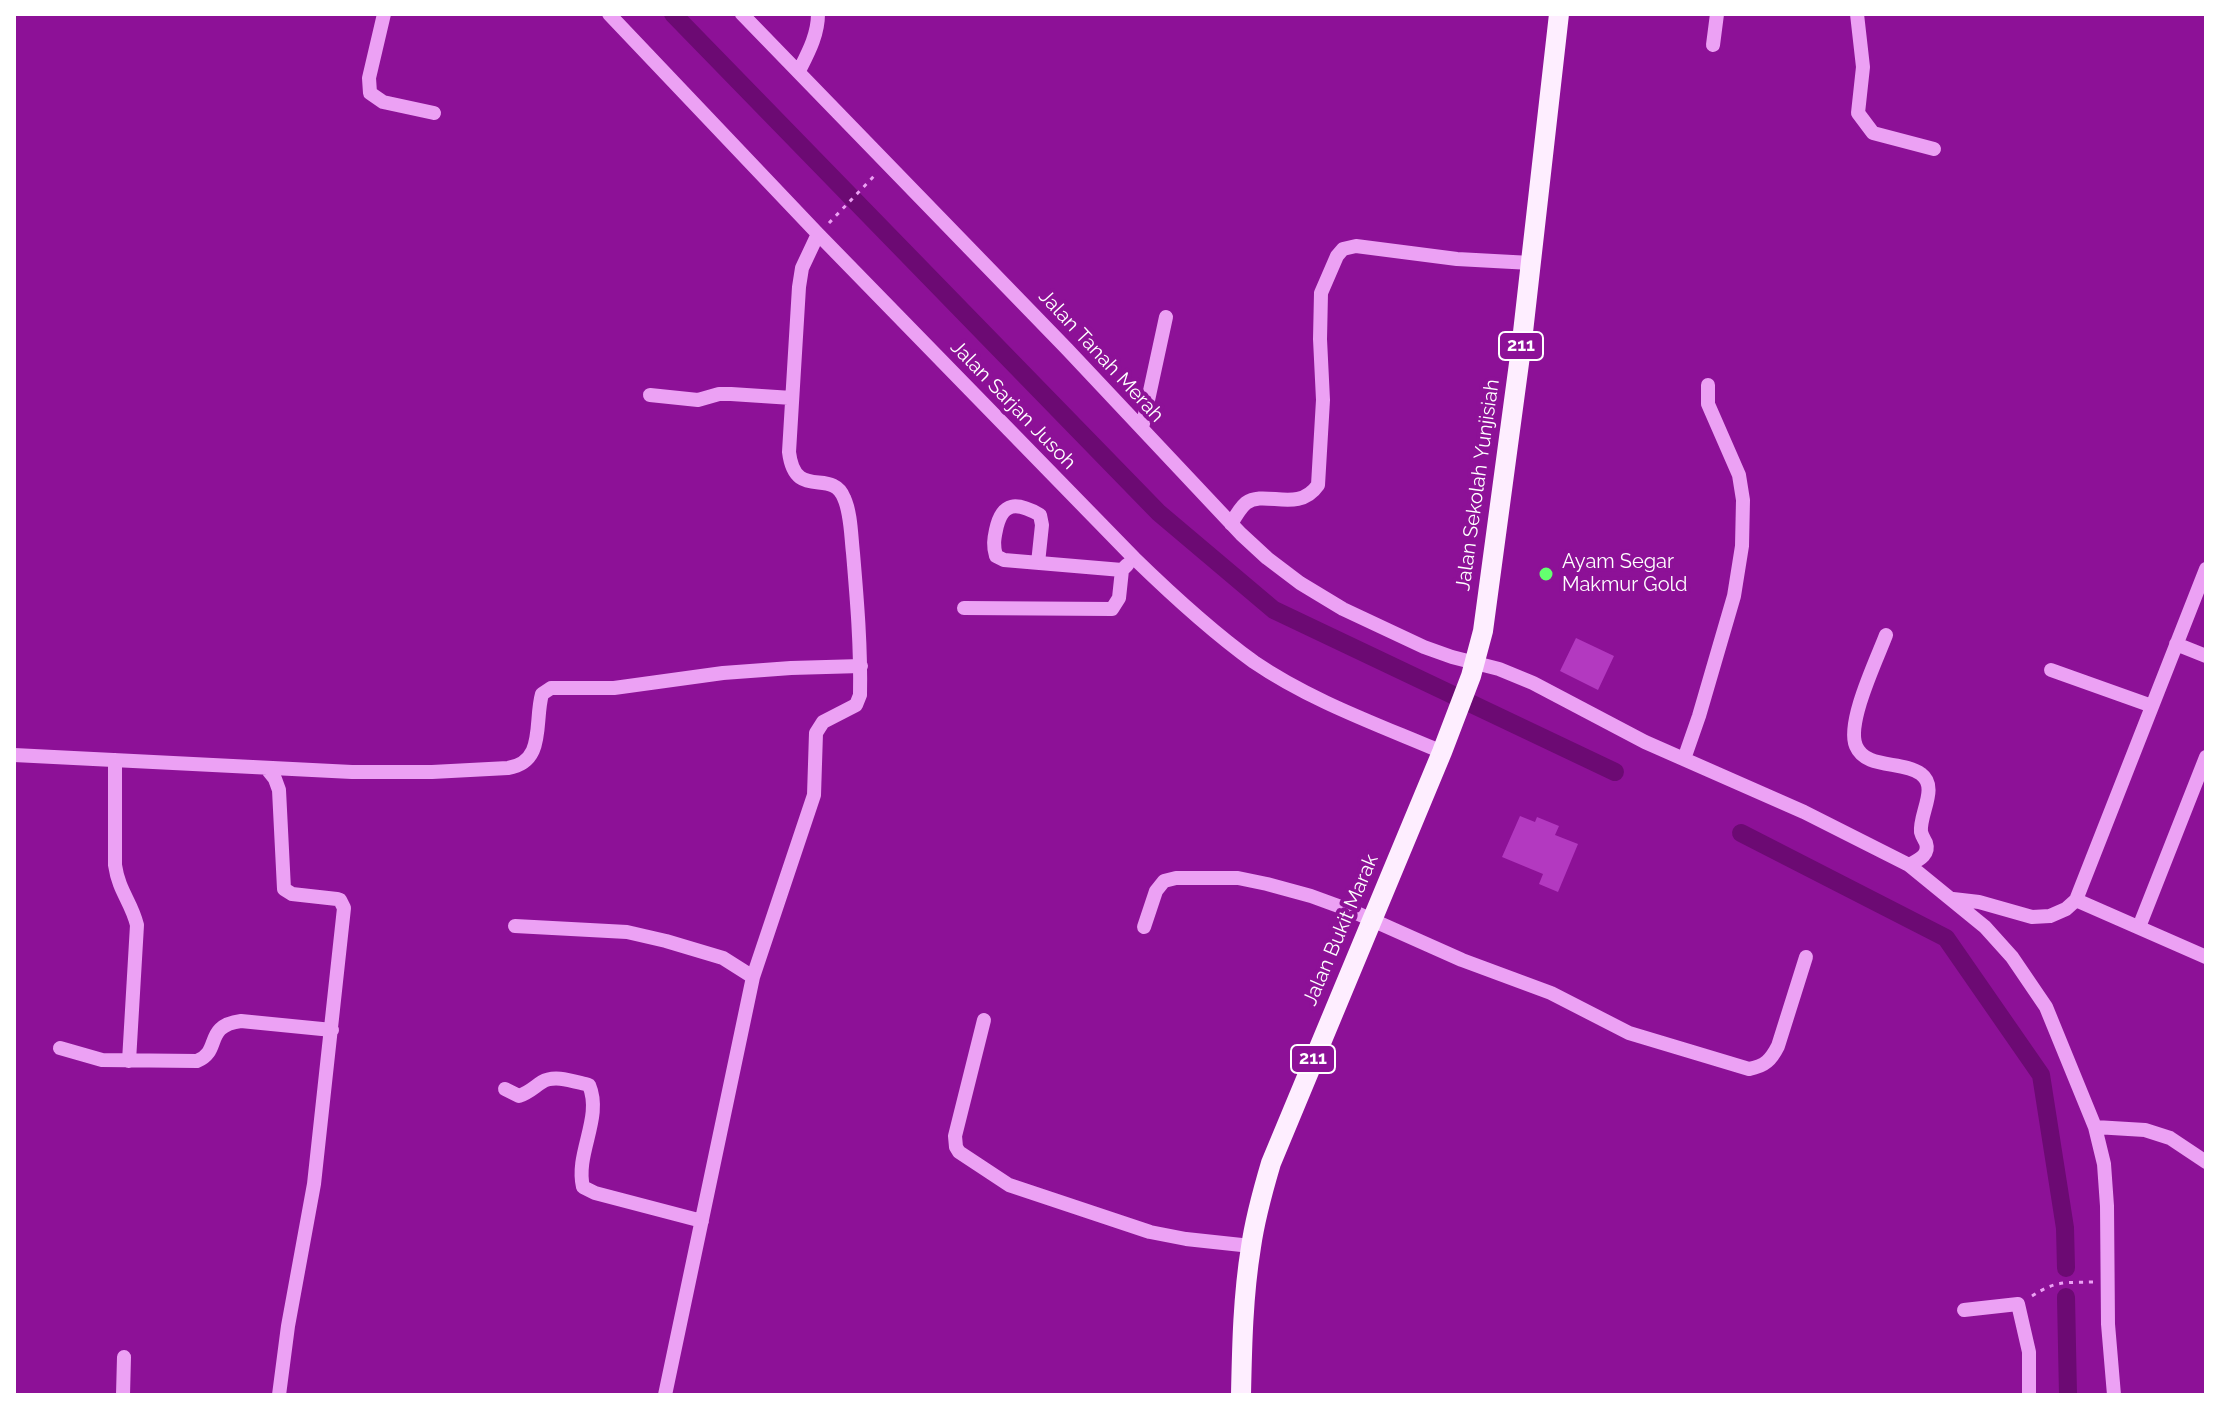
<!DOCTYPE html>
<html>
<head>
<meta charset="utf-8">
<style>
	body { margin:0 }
	#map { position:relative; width:2220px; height:1409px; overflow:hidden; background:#8d1197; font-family:Raleway,sans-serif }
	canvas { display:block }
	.frame { position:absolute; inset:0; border:16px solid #fff; pointer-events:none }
</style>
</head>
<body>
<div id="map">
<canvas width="2220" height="1409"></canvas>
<div class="frame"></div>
</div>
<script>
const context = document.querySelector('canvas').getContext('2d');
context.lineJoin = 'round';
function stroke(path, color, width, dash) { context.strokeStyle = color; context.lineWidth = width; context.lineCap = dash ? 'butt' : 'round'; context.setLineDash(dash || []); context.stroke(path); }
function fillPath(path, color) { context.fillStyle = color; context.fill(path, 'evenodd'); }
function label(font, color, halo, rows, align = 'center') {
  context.font = font + ' Raleway,sans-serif'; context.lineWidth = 8; context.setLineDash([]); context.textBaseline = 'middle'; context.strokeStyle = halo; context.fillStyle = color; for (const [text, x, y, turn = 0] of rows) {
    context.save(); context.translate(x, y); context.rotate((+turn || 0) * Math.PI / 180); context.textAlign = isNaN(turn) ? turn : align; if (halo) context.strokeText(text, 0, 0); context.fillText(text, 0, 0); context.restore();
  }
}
stroke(new Path2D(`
	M 673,14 L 1158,512 L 1274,610 L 1615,772
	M 1741,833 L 1946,938 L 2041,1075 L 2065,1228 L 2066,1268
	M 2066,1297 L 2068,1395`), '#6c0a73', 18);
fillPath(new Path2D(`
	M 1576,638 L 1614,656 L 1598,690 L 1560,671 Z
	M 1520,816 L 1535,822 L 1537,817 L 1559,826 L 1555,835 L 1578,844 L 1558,892 L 1539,884 L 1543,874 L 1502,857 Z`), '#b339c0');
stroke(new Path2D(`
	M 829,223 L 876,174
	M 2032,1296 C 2057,1280 2064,1283 2093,1282`), '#eca1f4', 3, [4, 6]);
stroke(new Path2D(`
	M 384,14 L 369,78 L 370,93 L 383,102 L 434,113
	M 609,14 L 818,234 L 1134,558 C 1172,595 1211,631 1254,662 C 1311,701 1379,725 1442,752
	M 742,14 L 1067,349 L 1241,534 L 1267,558 L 1300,583 L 1343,609 L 1424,647 L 1452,657 L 1499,669 L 1533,683 L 1645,742 L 1804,812 L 1909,865 L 1985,927 L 2012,957 L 2046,1007 L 2095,1127 L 2104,1164 L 2107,1206 L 2108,1324 L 2114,1395
	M 1857,14 L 1863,67 L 1858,113 L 1873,133 L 1934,149
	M 1713,45 L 1717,14
	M 799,71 C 808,53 818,35 818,14
	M 650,395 L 698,400 L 719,394 L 731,394 L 792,398
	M 1142,428 L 1166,317
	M 1231,524 C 1235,517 1240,508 1246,503 C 1265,489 1298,514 1318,485 L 1323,400 L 1320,339 L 1321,293 L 1337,256 L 1343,249 L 1356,246 L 1457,259 L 1531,263
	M 1038,563 L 1042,525 L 1040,515 C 1017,502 1002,501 996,530 C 994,539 993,546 996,556 L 1004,560 L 1122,570
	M 964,608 L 1112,609 L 1119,598 L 1122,570 L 1127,565
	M 1886,635 C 1877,659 1846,723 1856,746 C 1866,770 1903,760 1921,774 C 1939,787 1919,814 1921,832 C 1922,836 1924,839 1926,843 C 1930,855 1918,860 1909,865
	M 2176,644 L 2206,656
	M 2051,670 L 2152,706
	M 14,755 L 352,772 L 432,772 L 508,768 C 546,762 534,722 542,694 L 551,688 L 614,688 L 723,673 L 791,668 L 861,666
	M 1684,759 L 1699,716 L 1734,596 L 1742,546 L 1743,500 L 1739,475 L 1708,404 L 1708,385
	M 115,760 L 115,865 C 119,892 131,901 137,925 L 129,1061
	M 267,769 L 275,779 L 279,790 L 284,889 L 292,894 L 337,899 L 340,900 L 344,908 L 314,1184 L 288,1326 L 279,1395
	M 1953,899 L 1979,902 L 2032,917 L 2050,916 L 2066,909 L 2076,900 L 2206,569
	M 2076,900 L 2206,957
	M 515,926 L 627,932 L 666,941 L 723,958 L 753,977
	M 1144,927 L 1156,891 L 1164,881 L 1176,878 L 1238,878 L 1267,884 L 1311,896 L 1352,911 L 1462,960 L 1551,993 L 1629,1033 L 1749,1069 C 1765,1066 1771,1060 1778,1046 L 1806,957
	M 2139,927 L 2206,757
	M 984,1020 L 955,1136 L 956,1147 L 959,1152 L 1009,1185 L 1150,1232 L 1186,1239 L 1251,1246
	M 60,1048 L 102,1060 L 197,1061 C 222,1051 203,1026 241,1021 L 332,1030
	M 505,1089 L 519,1096 C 530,1092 534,1087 542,1082 C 555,1074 575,1082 589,1085 C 603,1118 575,1153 583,1187 L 595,1193 L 702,1221
	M 2095,1127 L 2145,1130 L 2170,1138 L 2206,1162
	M 1964,1310 L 2018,1304 L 2029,1352 L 2029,1395
	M 123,1395 L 124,1357
	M 665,1395 L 753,977 L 814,795 L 816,733 L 823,722 L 856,705 L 860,695 C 861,647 857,600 853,553 C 851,536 851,513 844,498 C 832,467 795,502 789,452 L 799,287 L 802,268 L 818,234`), '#eca1f4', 14);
stroke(new Path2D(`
	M 1241,1395 C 1242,1345 1243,1296 1251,1247 C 1255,1218 1263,1190 1271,1163 L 1442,752 L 1471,676 L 1483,631 L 1522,341 L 1559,14`), '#feeeff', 20);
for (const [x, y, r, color] of [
	[1546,574,8,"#64ff6f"]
]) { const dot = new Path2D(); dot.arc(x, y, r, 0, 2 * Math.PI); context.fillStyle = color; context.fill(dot); stroke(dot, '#8d1197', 3); }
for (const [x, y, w] of [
	[1521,346,44],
	[1313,1059,44]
]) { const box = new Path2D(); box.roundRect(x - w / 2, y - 14, w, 28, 6); context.fillStyle = '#8d1197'; context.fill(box); stroke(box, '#fff', 2); }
label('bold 18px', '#fff', null, [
	["211",1521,346],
	["211",1313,1059]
]);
label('20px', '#fff', '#8d1197', [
	["Jalan Tanah Merah",1101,356,47],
	["Jalan Sarjan Jusoh",1013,405,46],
	["Jalan Sekolah Yunjisiah",1478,485,-82],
	["Jalan Bukit Marak",1341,930,-67]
]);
label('20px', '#fff', '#8d1197', [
	["Ayam Segar",1562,562],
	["Makmur Gold",1562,585]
], 'left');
</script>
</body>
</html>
